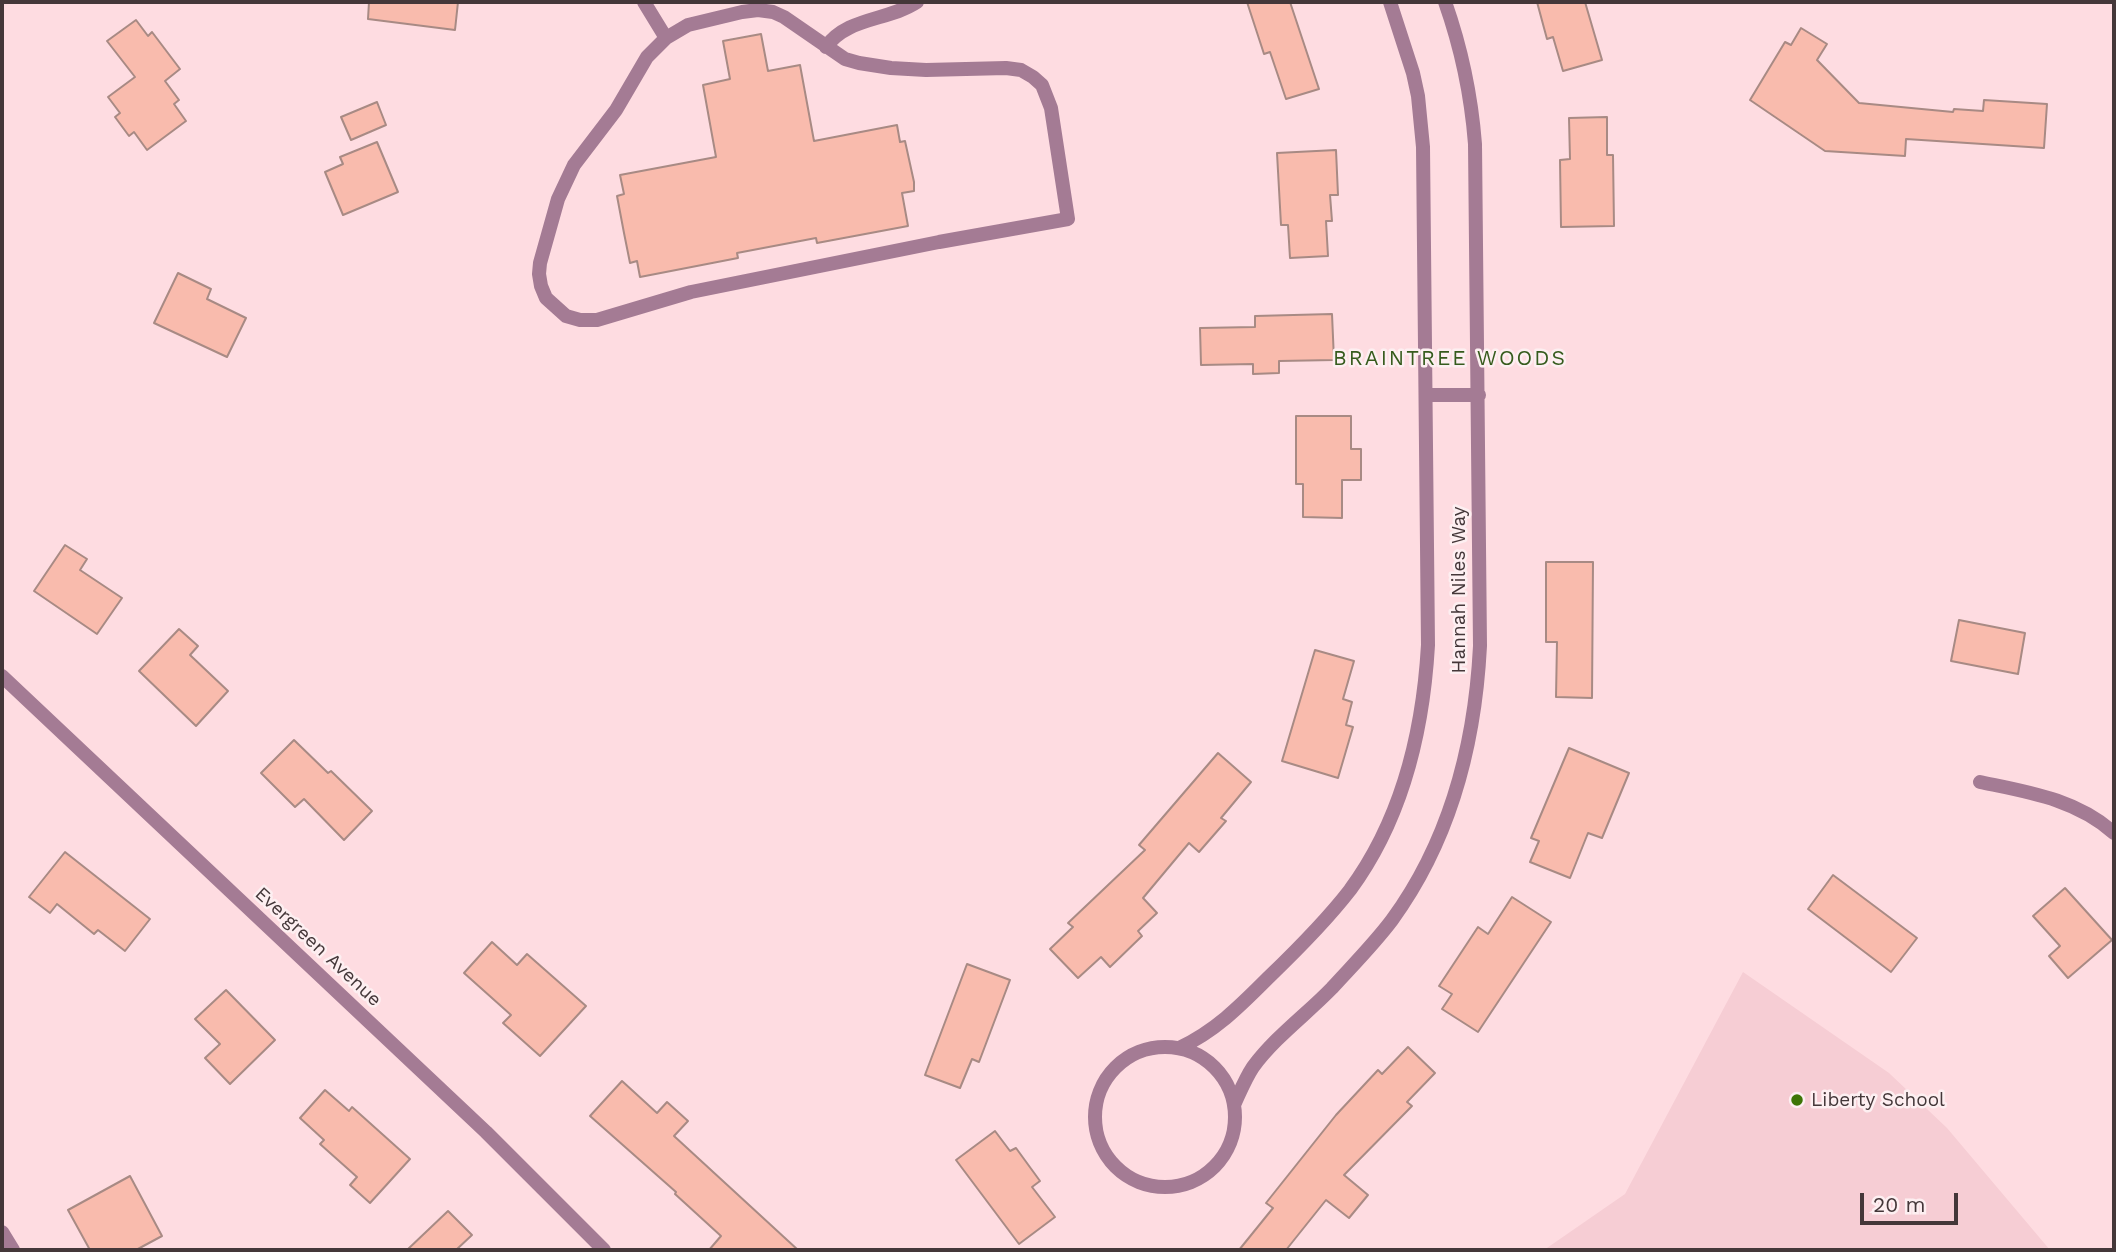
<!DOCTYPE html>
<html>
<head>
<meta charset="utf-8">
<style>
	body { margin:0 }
	#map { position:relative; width:2116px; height:1252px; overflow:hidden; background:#fedce1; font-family:"Work Sans",sans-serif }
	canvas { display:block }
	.frame { position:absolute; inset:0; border:4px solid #443739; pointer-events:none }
	.scale { position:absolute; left:1860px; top:1193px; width:98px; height:32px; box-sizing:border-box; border:4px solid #443739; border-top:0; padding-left:9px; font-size:21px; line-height:24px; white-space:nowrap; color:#443739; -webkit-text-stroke:5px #fdeff1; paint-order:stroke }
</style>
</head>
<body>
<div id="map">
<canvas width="2116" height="1252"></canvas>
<div class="frame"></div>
<div class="scale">20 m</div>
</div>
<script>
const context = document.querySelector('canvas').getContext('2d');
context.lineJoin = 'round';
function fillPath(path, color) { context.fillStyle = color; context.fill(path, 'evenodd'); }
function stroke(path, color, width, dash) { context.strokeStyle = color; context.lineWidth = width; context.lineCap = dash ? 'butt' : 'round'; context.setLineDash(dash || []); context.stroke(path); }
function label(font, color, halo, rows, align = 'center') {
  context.font = font + ' "Work Sans",sans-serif'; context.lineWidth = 5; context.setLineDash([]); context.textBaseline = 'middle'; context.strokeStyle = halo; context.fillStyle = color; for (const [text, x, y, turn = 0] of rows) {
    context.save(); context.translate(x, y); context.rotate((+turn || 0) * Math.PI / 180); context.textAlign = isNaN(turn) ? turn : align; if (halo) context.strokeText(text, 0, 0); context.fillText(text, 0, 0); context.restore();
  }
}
fillPath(new Path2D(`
	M 1743,972 L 1889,1073 L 1947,1128 L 2050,1250 L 1544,1250 L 1625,1194 Z`), '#f6cdd4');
const building = new Path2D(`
	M 369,2 L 458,2 L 455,30 L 368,19 Z
	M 1247,2 L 1290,2 L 1319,89 L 1286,99 L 1270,52 L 1264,54 Z
	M 1537,2 L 1585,2 L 1602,60 L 1563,71 L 1553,37 L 1547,39 Z
	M 136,20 L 148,36 L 152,32 L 180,69 L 165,81 L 179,100 L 174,104 L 186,121 L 147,150 L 134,132 L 129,136 L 115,117 L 120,113 L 108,97 L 135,77 L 107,41 Z
	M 1801,28 L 1827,44 L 1817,60 L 1859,103 L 1953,112 L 1954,109 L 1983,111 L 1984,100 L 2047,104 L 2044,148 L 1906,139 L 1905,156 L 1825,151 L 1750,100 L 1785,42 L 1791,45 Z
	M 761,34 L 768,71 L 800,65 L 814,141 L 897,125 L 900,142 L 905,141 L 914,182 L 914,191 L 902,193 L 908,226 L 817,243 L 816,238 L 737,253 L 738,258 L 640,277 L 637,261 L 630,263 L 624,233 L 617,196 L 624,194 L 620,175 L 716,157 L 703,85 L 730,79 L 723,41 Z
	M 377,102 L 386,125 L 351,140 L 341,117 Z
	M 1607,117 L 1607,155 L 1613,155 L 1614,226 L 1561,227 L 1560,160 L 1570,159 L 1569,118 Z
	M 377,142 L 398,192 L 343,215 L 325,172 L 343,164 L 340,157 Z
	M 1336,150 L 1338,195 L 1330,195 L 1332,221 L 1326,221 L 1328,256 L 1290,258 L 1288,225 L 1281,225 L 1277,153 Z
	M 178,273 L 211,289 L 207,299 L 246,318 L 227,357 L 154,323 Z
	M 1332,314 L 1334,360 L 1279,361 L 1279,373 L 1253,374 L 1253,364 L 1201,365 L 1200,328 L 1255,327 L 1255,316 Z
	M 1296,416 L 1351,416 L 1351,449 L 1361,449 L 1361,480 L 1342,480 L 1342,518 L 1303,517 L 1303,484 L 1296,484 Z
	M 65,545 L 87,559 L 80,570 L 122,598 L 97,634 L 34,591 Z
	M 1546,562 L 1593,562 L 1592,698 L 1556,697 L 1557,642 L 1546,642 Z
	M 1959,620 L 2025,633 L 2018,674 L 1951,661 Z
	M 179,629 L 198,646 L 190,655 L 228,691 L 196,726 L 139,671 Z
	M 1315,650 L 1354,661 L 1343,699 L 1352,702 L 1346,725 L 1353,727 L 1338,778 L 1282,761 Z
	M 294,740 L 328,773 L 331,771 L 372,811 L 344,840 L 304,799 L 295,807 L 261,773 Z
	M 1569,748 L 1629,773 L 1602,838 L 1588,833 L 1570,878 L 1530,862 L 1539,841 L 1531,838 Z
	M 1218,753 L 1251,782 L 1221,818 L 1226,821 L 1199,852 L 1189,843 L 1143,898 L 1157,913 L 1138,931 L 1142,936 L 1110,967 L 1101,957 L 1078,978 L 1050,949 L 1073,927 L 1068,923 L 1145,850 L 1139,845 Z
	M 65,852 L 150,919 L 125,951 L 98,930 L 94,934 L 57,904 L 50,913 L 29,897 Z
	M 1833,875 L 1917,938 L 1891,972 L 1808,909 Z
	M 2065,888 L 2112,940 L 2068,978 L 2049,956 L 2060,946 L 2033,916 Z
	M 1512,897 L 1551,922 L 1478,1032 L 1442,1009 L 1452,994 L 1439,986 L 1478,927 L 1488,934 Z
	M 492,942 L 517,965 L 527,954 L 586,1006 L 540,1056 L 503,1023 L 511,1015 L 464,973 Z
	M 967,964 L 1010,980 L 979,1062 L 972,1059 L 960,1088 L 925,1075 Z
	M 226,990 L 275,1040 L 230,1084 L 205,1058 L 220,1044 L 195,1019 Z
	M 1408,1047 L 1435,1073 L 1407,1102 L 1412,1106 L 1344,1175 L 1368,1195 L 1349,1218 L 1326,1200 L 1286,1250 L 1239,1250 L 1273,1208 L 1266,1203 L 1336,1115 L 1378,1070 L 1382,1074 Z
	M 622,1081 L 657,1113 L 667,1102 L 688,1121 L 674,1136 L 798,1250 L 709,1250 L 721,1236 L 675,1194 L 676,1192 L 590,1116 Z
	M 325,1090 L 349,1111 L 352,1107 L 410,1159 L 370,1203 L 350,1185 L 357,1177 L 320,1144 L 324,1140 L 300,1118 Z
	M 995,1131 L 1010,1151 L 1016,1148 L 1040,1181 L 1032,1187 L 1055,1217 L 1019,1244 L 956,1160 Z
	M 130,1176 L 162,1236 L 136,1250 L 90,1250 L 68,1210 Z
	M 448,1211 L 472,1235 L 456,1250 L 407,1250 Z`);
fillPath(building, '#f9bbad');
stroke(building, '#a88a84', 2);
stroke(new Path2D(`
	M 644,2 L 666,38
	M 758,10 L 773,12 L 784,17 L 845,59 L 859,63 L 891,68 L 926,70 L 1006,68 L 1021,70 L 1033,77 L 1042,85 L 1051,108 L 1068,219 L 939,242 L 691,292 L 597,320 L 580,320 L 566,316 L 546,298 L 541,286 L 539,274 L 540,263 L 558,199 L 574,165 L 616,110 L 647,57 L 666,38 L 688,25 L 742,12 Z
	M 826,47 C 847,17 888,21 917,2`), '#a47b94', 14);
stroke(new Path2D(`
	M 1427,395 L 1479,395
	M 2,676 L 486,1132 L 604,1250
	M 1980,782 C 2028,792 2076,799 2114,833
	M1095 1117a70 70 0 1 1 140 0a70 70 0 1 1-140 0Z
	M 1179,1048 C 1216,1031 1242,1004 1270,976 C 1298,949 1326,921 1350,890 C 1403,818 1423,732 1428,645 L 1423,147 L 1418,96 L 1413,73 L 1390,2
	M 1234,1105 C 1240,1092 1245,1079 1253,1067 C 1275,1037 1307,1014 1332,988 C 1352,966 1374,944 1392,920 C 1451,839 1475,744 1480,646 L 1475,144 C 1471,93 1462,50 1445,2
	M 2,1232 L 13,1250`), '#a47b94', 14);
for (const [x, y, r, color] of [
	[1797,1100,7,"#3d7506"]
]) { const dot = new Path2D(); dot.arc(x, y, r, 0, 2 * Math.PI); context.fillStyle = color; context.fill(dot); stroke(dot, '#fdeff1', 2.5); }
label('19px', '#443739', '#fdeff1', [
	["Hannah Niles Way",1459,590,-90],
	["Evergreen Avenue",318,947,43]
]);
label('19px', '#443739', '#fdeff1', [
	["Liberty School",1811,1100]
], 'left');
context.letterSpacing = '2px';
label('21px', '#365b1d', '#fdeff1', [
	["BRAINTREE WOODS",1450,359]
]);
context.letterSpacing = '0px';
</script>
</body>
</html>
